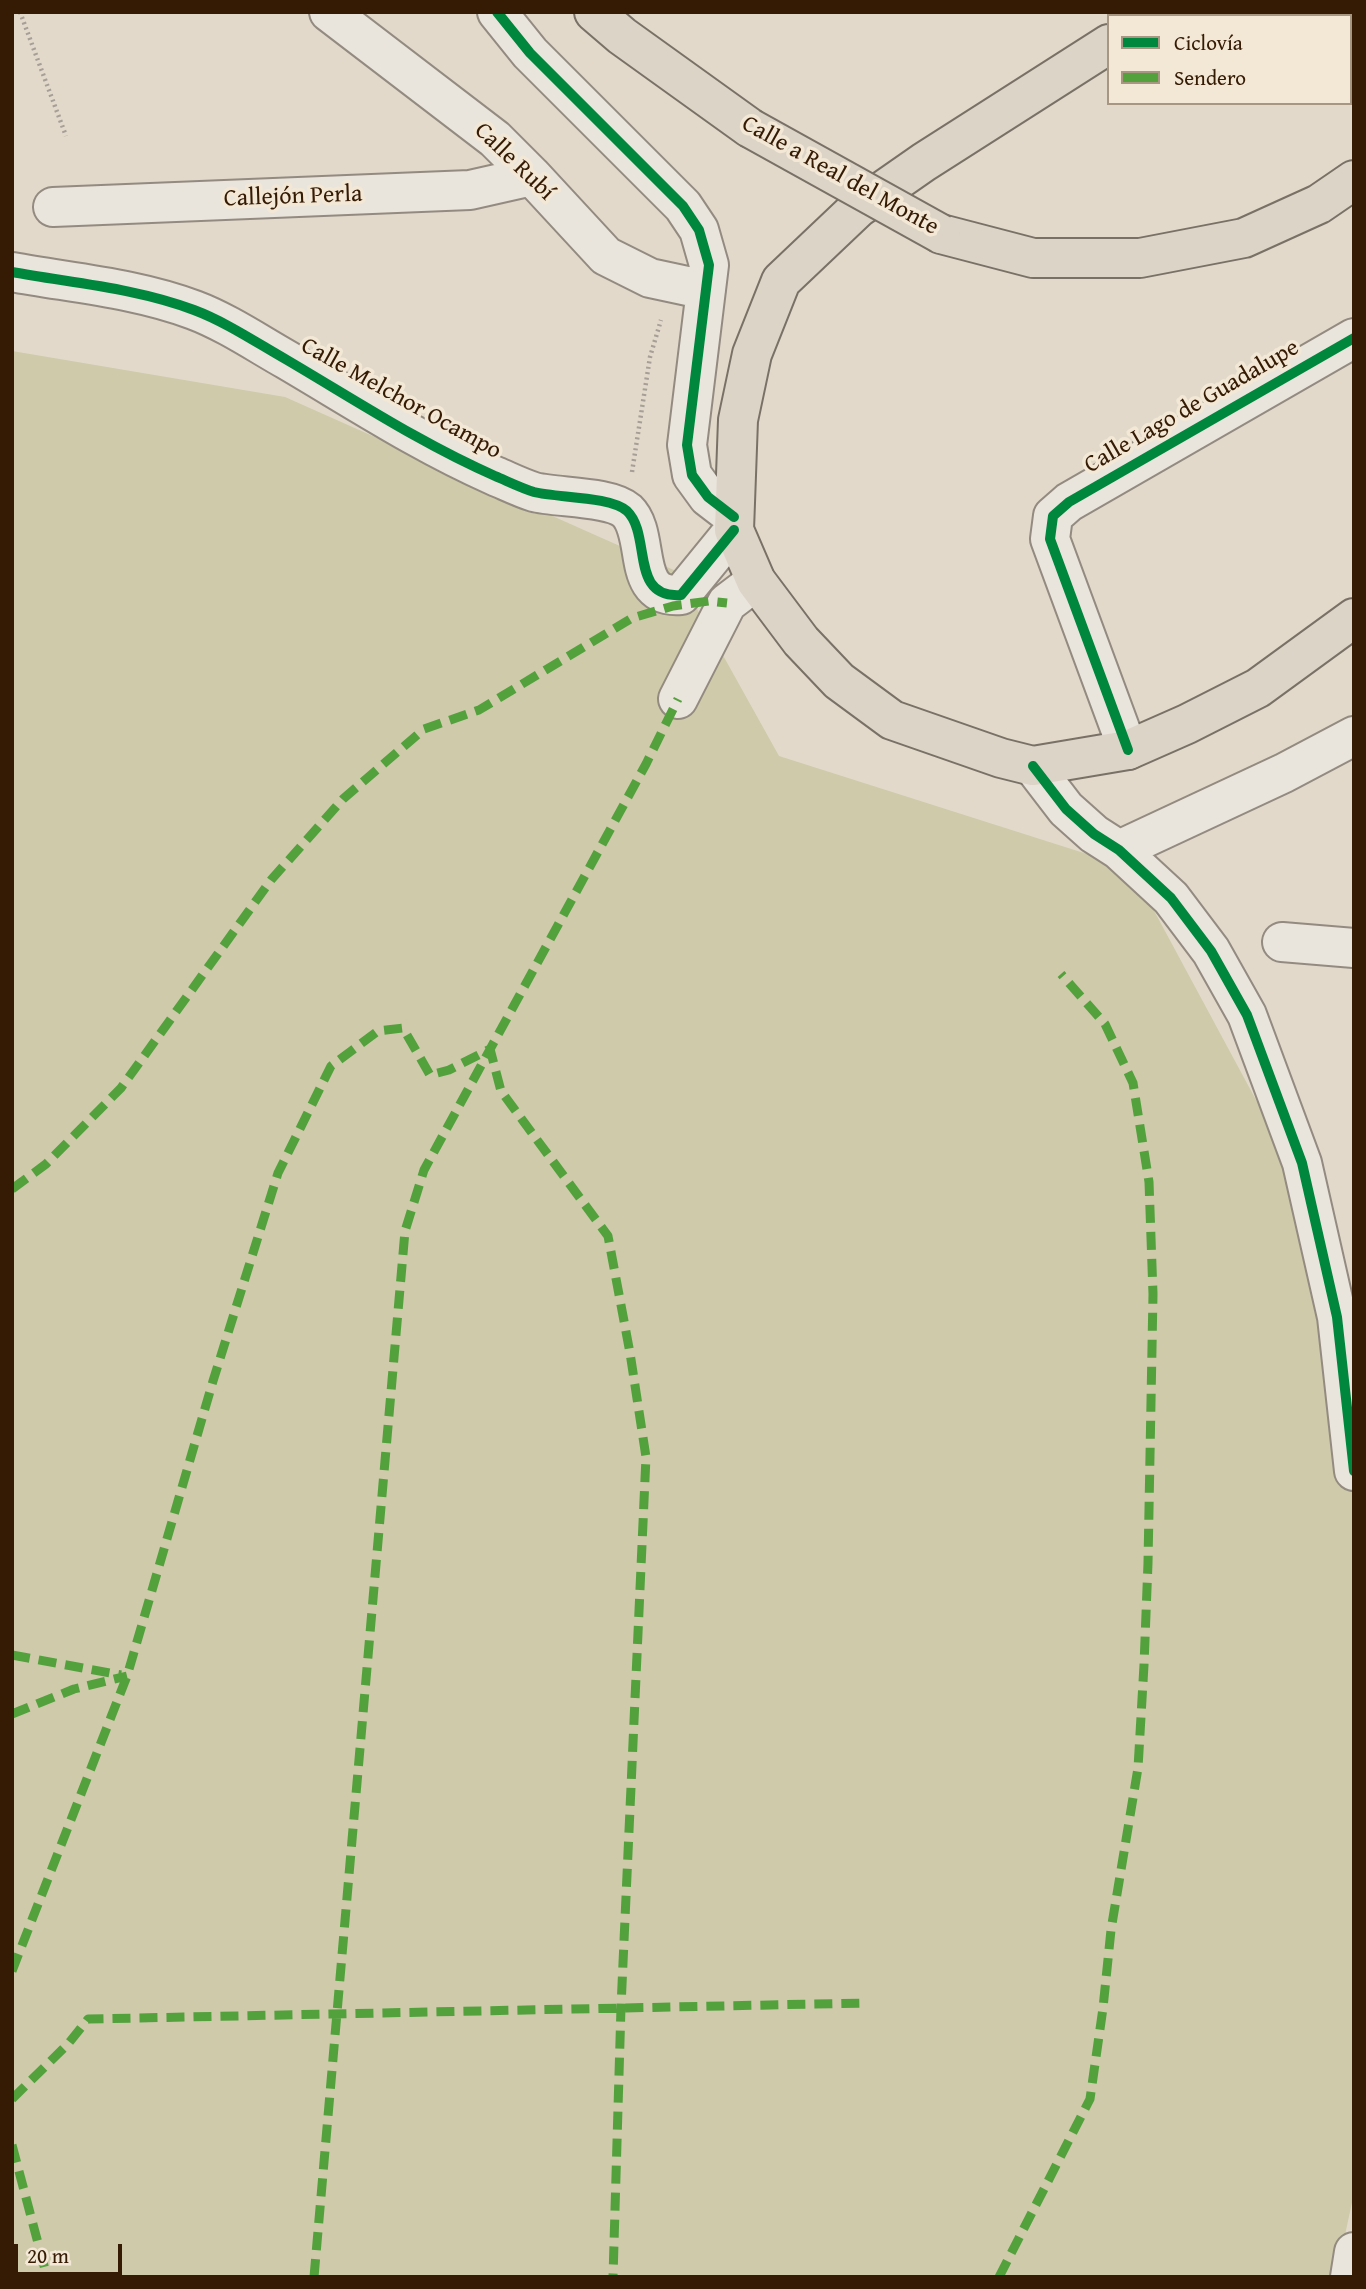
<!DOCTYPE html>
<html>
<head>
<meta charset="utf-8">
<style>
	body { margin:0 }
	#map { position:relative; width:1366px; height:2289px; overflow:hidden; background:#e2d9ca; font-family:"Gentium Book Plus",serif }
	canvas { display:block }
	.frame { position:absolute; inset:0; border:14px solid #351a04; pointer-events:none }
	.legend { position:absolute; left:1107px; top:14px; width:245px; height:91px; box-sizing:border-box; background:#f3e8d6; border:2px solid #a79682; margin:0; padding:9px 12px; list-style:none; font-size:21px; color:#351a04 }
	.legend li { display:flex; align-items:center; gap:14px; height:35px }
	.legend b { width:35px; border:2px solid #a79682 }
	.scale { position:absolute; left:14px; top:2244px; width:108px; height:32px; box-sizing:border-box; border:4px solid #351a04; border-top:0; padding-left:9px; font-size:21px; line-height:24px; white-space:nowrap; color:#351a04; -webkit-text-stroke:5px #f3e8d6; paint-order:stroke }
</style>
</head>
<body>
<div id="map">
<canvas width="1366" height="2289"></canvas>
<div class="frame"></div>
<ul class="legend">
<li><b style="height:9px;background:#00873e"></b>Ciclovía</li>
<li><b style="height:9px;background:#53a13d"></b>Sendero</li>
</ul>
<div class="scale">20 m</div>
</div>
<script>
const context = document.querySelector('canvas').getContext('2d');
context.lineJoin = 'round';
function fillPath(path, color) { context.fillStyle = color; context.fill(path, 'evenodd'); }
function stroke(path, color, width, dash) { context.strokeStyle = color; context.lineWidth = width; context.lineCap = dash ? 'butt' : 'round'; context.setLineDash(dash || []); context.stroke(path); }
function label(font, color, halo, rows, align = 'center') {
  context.font = font + ' "Gentium Book Plus",serif'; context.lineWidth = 7; context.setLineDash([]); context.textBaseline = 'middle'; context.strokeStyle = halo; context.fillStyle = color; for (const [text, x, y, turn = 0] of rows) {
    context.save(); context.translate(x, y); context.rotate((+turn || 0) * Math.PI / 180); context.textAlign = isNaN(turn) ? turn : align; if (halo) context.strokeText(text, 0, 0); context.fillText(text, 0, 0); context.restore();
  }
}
fillPath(new Path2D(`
	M 12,351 L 285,397 L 676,571 L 779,756 L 1131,868 L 1291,1165 L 1354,1455 L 1354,2193 L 1336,2277 L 12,2277 Z`), '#cecaaa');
const minor = new Path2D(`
	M 329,12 L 495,139 L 532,176 L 606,256 L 650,278 L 706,290
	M 497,12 L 530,53 L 683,206 L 699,230 L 709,265 L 687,445 L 692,475 L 708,497 L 734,517
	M 53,207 L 470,190 L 532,176
	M 12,272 C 72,283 136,288 194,310 C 226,322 257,343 287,360 C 355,400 422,444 495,476 C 507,481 521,488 534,492 C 557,498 610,496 627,511 C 652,535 629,599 681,595 L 734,530
	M 678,699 L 727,603 L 756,581
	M 1128,750 L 1050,539 L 1053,516 L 1069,502 L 1354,338
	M 1033,766 L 1066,809 L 1094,834 L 1119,850 L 1171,898 L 1211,951 L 1247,1015 L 1302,1163 L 1337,1317 L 1354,1471
	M 1119,850 L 1284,773 L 1354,736
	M 1282,942 L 1354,948
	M 1350,2277 L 1354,2252`);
const major = new Path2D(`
	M 594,12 L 622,36 L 750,128
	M 1154,16 L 1159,12
	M 1109,44 L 924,162 L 858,208 L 781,281 L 752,354 L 738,420 L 734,530 L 756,581 L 801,641 L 839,681 L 892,720 L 1001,758 L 1033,766 L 1128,750 L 1187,724 L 1258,688 L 1354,618
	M 941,234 L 1033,258 L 1140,258 L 1244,238 L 1319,204 L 1354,180`);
stroke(minor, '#938b80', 42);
stroke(major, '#7a7166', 42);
stroke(new Path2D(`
	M 20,12 L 66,136
	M 632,472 L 650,357 L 661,320`), '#a69f97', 4.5, [2, 3.5]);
stroke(minor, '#e9e4dc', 38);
stroke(major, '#dcd4c7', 38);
const majorBridge = new Path2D(`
	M 750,128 L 941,234`);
stroke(majorBridge, '#7a7166', 42, []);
stroke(majorBridge, '#dcd4c7', 38);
stroke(new Path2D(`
	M 12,1189 L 46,1164 L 121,1088 L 271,880 L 343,799 L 424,729 L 479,710 L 632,618 L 673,606 L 709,601 L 727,603
	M 12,1655 L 121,1675
	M 12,1714 L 74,1689 L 127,1676
	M 12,1971 L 127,1676 L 213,1381 L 278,1173 L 331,1066 L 378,1031 L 403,1028 L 430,1075 L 449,1070 L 490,1049 L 501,1091 L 608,1236 L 630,1353 L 646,1457 L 621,2007 L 613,2277
	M 12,2099 L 68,2044 L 88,2019 L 866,2003
	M 12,2145 L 47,2277
	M 314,2277 L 405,1231 L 424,1170 L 646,764 L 678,699
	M 999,2277 L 1090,2099 L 1103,2008 L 1111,1930 L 1138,1768 L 1144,1665 L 1148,1563 L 1153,1294 L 1149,1182 L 1133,1083 L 1105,1024 L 1061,974`), '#53a13d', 9, [18, 9]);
stroke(new Path2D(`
	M 497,12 L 530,53 L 683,206 L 699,230 L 709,265 L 687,445 L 692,475 L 708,497 L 734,517
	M 12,272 C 72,283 136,288 194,310 C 226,322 257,343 287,360 C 355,400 422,444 495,476 C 507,481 521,488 534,492 C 557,498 610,496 627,511 C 652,535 629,599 681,595 L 734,530
	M 1128,750 L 1050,539 L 1053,516 L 1069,502 L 1354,338
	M 1033,766 L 1066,809 L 1094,834 L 1119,850 L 1171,898 L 1211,951 L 1247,1015 L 1302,1163 L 1337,1317 L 1354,1471`), '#00873e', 10);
label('24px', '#351a04', '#f3e8d6', [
	["Calle Rubí",514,162,44],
	["Calle a Real del Monte",840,176,29],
	["Callejón Perla",293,197,-2],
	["Calle Melchor Ocampo",401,399,29],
	["Calle Lago de Guadalupe",1192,407,-30]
]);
</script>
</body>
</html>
